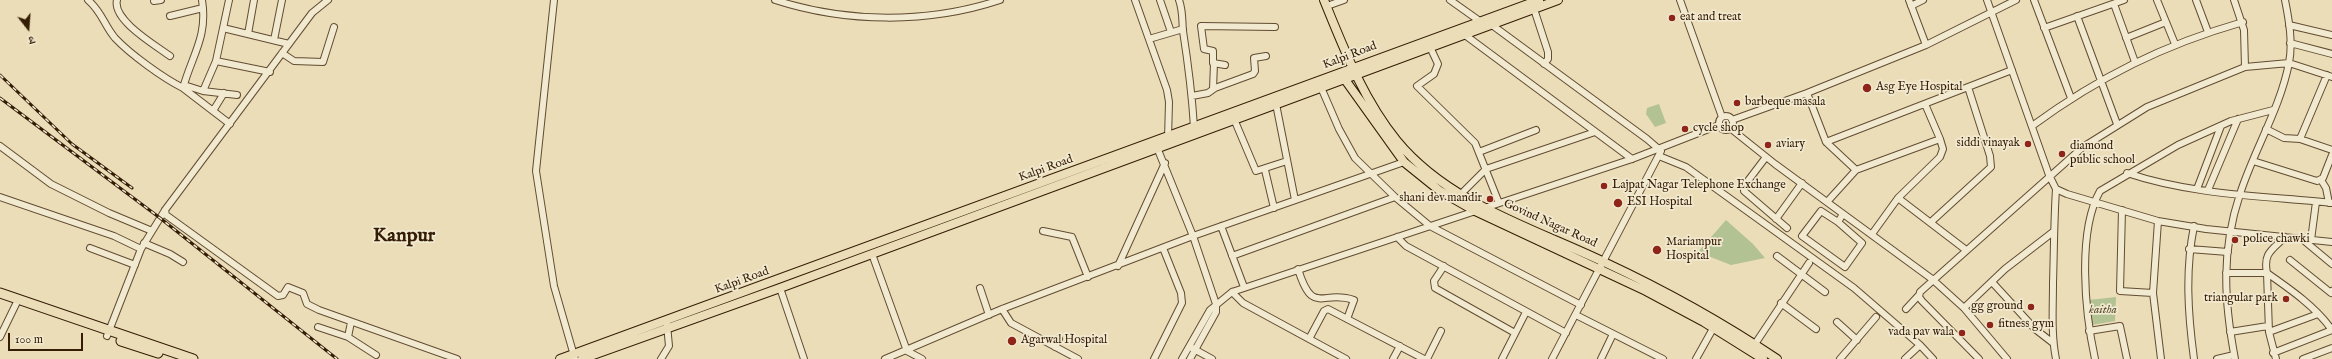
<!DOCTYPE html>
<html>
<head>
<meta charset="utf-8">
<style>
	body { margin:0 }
	#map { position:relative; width:2332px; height:359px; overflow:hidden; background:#eaddb7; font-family:"IM FELL English","Noto Serif Devanagari",serif }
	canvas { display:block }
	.north { position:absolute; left:8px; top:8px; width:40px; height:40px; -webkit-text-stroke:3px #f1e9d0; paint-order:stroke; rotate:163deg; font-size:11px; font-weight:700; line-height:16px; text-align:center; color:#351c05 }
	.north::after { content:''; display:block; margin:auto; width:14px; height:18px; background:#351c05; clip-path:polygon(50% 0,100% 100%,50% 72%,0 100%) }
	.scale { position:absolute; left:8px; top:333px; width:75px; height:18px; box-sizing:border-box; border:2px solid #351c05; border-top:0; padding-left:5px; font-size:12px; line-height:14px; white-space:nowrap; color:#351c05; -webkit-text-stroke:3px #f1e9d0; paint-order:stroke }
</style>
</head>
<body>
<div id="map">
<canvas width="2332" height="359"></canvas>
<div class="north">उ</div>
<div class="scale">100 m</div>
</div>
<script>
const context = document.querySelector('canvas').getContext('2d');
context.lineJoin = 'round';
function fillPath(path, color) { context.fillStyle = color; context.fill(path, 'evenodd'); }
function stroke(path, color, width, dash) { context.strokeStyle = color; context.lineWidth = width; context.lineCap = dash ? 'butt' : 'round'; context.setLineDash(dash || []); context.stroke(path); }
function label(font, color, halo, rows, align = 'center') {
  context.font = font + ' "IM FELL English",serif'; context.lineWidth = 3.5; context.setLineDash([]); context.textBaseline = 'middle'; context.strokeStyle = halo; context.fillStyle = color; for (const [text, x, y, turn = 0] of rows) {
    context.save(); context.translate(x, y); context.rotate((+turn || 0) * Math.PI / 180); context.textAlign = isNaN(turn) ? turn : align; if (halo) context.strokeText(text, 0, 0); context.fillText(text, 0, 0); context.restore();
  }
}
fillPath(new Path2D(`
	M 1659,104 L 1666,123 L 1655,127 L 1646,114 L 1647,108 Z
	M 1726,220 L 1753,244 L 1765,258 L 1731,265 L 1698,252 Z
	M 2116,297 L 2115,321 L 2092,325 L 2089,300 Z`), '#b2c292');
const minor = new Path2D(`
	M 88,0 C 102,12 104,25 115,38 C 130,54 163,78 183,88
	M 117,0 C 112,20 155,45 170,56
	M 202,0 C 208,37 192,55 183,88 L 230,124
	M 554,0 L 536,171 L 554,286 L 575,359
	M 775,0 C 846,23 928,24 1000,0
	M 1135,0 L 1167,90 L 1169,102 L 1168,139
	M 1160,0 L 1171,32
	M 1179,0 C 1183,11 1182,20 1183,31 C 1188,63 1192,95 1194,127
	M 1450,0 L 1481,22
	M 1680,0 L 1722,117
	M 1909,0 L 1926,45
	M 1987,0 L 2049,175 L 2056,189 L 2067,194 L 2158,221 L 2206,229 L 2332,242
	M 2034,0 L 2071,98
	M 2157,0 L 2175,44
	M 2196,0 L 2208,32
	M 2234,0 L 2244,30 L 2245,67
	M 154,1 L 161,0
	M 2114,4 L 2135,62
	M 1327,6 L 1344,0
	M 1911,6 L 1923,0
	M 1534,9 L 1548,52 L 1548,59 L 1544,64
	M 170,16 L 203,8
	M 2077,16 L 2117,124
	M 1492,25 L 1647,139 L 1661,151 L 1552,359
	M 2289,25 L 2332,35
	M 223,28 L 289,44
	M 2044,28 L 2124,0
	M 248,34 L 254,0
	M 1465,35 L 1632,159
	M 2126,38 L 2166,22
	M 1149,39 L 1183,29
	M 274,40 L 282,0
	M 2290,43 L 2332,54
	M 1430,47 L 1438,64 L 1434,74 L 1417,86 L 1475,143 L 1499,203
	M 282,53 L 294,61 L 323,62 L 334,27
	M 216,61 L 270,72
	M 1225,65 L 1213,63 L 1213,51 L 1204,49 L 1201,26 L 1275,27
	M 184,85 L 203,91 L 237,95
	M 1320,85 L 1339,129 L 1355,158 L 1395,197 L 1430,226 L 1581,305
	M 1213,89 L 1214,63
	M 203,91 L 216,61 L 229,0
	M 1807,93 L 1826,142 L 2012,70
	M 1192,96 L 1208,93 L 1215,88 L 1253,74 L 1255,71 L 1254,58 L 1266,56
	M 1276,104 L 1295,200
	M 213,111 L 224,93
	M1719 123a7 7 0 1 1 14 0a7 7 0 1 1-14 0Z
	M 1234,119 L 1256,171 L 1287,161
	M 1732,120 L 1807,93 L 1926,45 L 2016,0
	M 2032,126 C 2099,77 2163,45 2243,22
	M 1730,128 L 1775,164 L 1932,279 L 1964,308 L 2007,359
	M 2266,129 L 2284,138 L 2300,139 L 2332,150
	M 2300,139 L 2327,75
	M 1826,142 L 1856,170 L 1827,202
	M 1156,145 L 1193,236 L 1216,304 L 1216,312 L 1190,359
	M 0,146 L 51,184 L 109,213 L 152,231
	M 1479,152 L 1536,130
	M 1659,156 L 1686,167 L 1854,288 L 1920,345 L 1905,359
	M 1766,157 L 1744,186 L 1744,191 L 1787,228
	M 2253,161 L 2317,181 L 2323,178 L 2332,155
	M 1265,170 L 1274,208
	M 1856,170 L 1940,139 L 1925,104
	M 2127,173 C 2192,195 2264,196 2332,203
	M 2321,180 L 2326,188 L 2329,203
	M 2056,189 C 2054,220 2054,251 2053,283 C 2053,309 2051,334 2056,359
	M 2197,189 L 2221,126
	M 2208,190 L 2238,119
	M 1461,194 L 1486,169 L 1595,132
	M 0,197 L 114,236 L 141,249
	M 1898,198 L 1966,250
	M 165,210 L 166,215 L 278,296 L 283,295 L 288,287 L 303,293 L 307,304 L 319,310 L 457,359
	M 2122,210 L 2120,291 L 2153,293
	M 1776,219 L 1802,183
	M 2158,221 L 2153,293 L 2161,359
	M 1838,222 L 1862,243 L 1845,267 L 1802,236 L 1821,211 L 1838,222 L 1843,214
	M 1931,222 L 1991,167 L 1990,156 L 1968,87
	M 1221,226 L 1244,287
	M 1043,231 L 1072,237 L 1088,277
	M 1872,234 L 1898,198 L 1940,157 L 1943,149 L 1940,139
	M 1397,237 L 1406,246 L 1566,333
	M 2285,237 C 2272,250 2263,253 2267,273 C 2290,289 2316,307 2332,330
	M 2302,239 L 2332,264
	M 2311,240 L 2316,202
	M 144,243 L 170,254 L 183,262
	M 90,248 L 135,265
	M 2189,249 L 2228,252
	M 872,254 L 907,351 L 922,359
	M 1232,256 L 1395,197
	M 1777,256 L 1825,292
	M 2290,260 L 2331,293 L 2332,291
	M 1118,266 L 1165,163
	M 1444,266 L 1434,281 L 1435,288 L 1515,333
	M 1298,269 C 1313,317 1322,289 1354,300 L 1347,319
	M 2226,273 L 2267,273 L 2269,332 L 2276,359
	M 1992,282 L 2035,329 L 2053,343
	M 780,288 L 804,359
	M 980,288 L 989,315
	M 1232,292 L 1243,303 L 1346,359
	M 1781,303 L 1816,329
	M 1964,308 L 2005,269 L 2053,232
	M 1002,309 L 1011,323 L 1078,359
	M 1906,309 L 1919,295
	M 1576,315 L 1663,359
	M 1837,322 L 1857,340
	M 318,327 L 348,337 L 351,322
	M 2089,331 L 2120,326 L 2127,359
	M 2230,332 L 2268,326
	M 2269,332 L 2318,314
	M 107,336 L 141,249 L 165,210 L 312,13 L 328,0
	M 0,337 L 16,304
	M 348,337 L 376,355
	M 1309,339 L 1324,311 L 1328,309 L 1424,359
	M 1755,344 L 1809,263
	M 1920,345 L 1933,359
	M 1055,347 L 1059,339
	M 1192,348 L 1212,359
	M 2273,353 L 2332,330
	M 661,359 L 669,346 L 667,325
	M 885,359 L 1002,309 L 1193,236 L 1404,162
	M 1154,359 L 1182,303 L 1181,293 L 1163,248
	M 1182,359 L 1210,310 L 1232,292 L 1632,159 L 1719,125
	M 1393,359 L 1400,346
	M 1427,359 L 1441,331
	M 1502,359 L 1526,312
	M 1601,359 L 1613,334
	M 1696,359 L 1715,325
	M 1840,359 L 1876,317
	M 1979,359 L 1922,301 L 1919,297 L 1920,292 L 2083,147 L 2147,107 L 2245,67 L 2289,63 L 2332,77
	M 2095,359 C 2085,313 2077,232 2100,191 L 2178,145 L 2231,121 L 2273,110
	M 2194,359 C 2188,314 2185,271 2194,226
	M 2217,359 L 2234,355
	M 2235,359 C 2224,301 2221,251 2240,194 C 2254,150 2280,109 2289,63 C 2293,43 2289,20 2285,0
	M 2303,359 L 2332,348`);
const major = new Path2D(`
	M 1324,0 C 1344,49 1363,99 1397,141 C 1449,204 1533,228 1604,262 C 1664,290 1722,322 1777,359
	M 1341,74 L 1404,162 L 1440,191 L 1475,211 L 1646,291 L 1704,322 L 1763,359
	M 560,359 L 1539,0
	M 582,359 L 780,288 L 1558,0`);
const highway = new Path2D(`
	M 0,293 L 193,359
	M 121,341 L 158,353`);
stroke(minor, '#624c32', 8);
stroke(major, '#351c05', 10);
stroke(highway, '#351c05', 11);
stroke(minor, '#f1e9d0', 6);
stroke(major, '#eaddb7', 8);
stroke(highway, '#eaddb7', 9);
const rail = new Path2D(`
	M 0,75 L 72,144 L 132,188
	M 0,98 L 160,218 L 337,359`);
stroke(rail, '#351c05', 3);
stroke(rail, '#f1e9d0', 1.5, [4.5]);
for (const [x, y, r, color] of [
	[1672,18,4,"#8f2418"],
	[1867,88,5,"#8f2418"],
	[1737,103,4,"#8f2418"],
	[1685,129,4,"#8f2418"],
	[2028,144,4,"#8f2418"],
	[1768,145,4,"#8f2418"],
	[2062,154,4,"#8f2418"],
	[1604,186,4,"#8f2418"],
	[1490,199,4,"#8f2418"],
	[1618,203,5,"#8f2418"],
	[2235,240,4,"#8f2418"],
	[1657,250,5,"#8f2418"],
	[2286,299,4,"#8f2418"],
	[2031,307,4,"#8f2418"],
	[1990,325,4,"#8f2418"],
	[1962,333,4,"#8f2418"],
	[1012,341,5,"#8f2418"]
]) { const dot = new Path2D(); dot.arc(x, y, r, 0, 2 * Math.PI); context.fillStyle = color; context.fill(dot); stroke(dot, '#f1e9d0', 1.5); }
label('12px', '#351c05', '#f1e9d0', [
	["eat and treat",1680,18],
	["Asg Eye Hospital",1876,88],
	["barbeque masala",1745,103],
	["cycle shop",1693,129],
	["siddi vinayak",2020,144,"right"],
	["aviary",1776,145],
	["diamond",2070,147],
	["public school",2070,161],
	["Lajpat Nagar Telephone Exchange",1612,186],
	["shani dev mandir",1482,199,"right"],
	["ESI Hospital",1627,203],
	["police chawki",2243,240],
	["Mariampur",1666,243],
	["Hospital",1666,257],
	["triangular park",2278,299,"right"],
	["gg ground",2023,307,"right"],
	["fitness gym",1998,325],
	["vada pav wala",1954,333,"right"],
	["Agarwal Hospital",1021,341]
], 'left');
label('12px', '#351c05', '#f1e9d0', [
	["Kalpi Road",1350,56,-21],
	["Kalpi Road",1046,169,-20],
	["Govind Nagar Road",1550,224,24],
	["Kalpi Road",742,281,-20]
]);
label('italic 12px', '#5a4e2f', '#f1e9d0', [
	["kaitha",2103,311]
]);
label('bold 20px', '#351c05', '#f1e9d0', [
	["Kanpur",404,237]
]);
</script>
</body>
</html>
